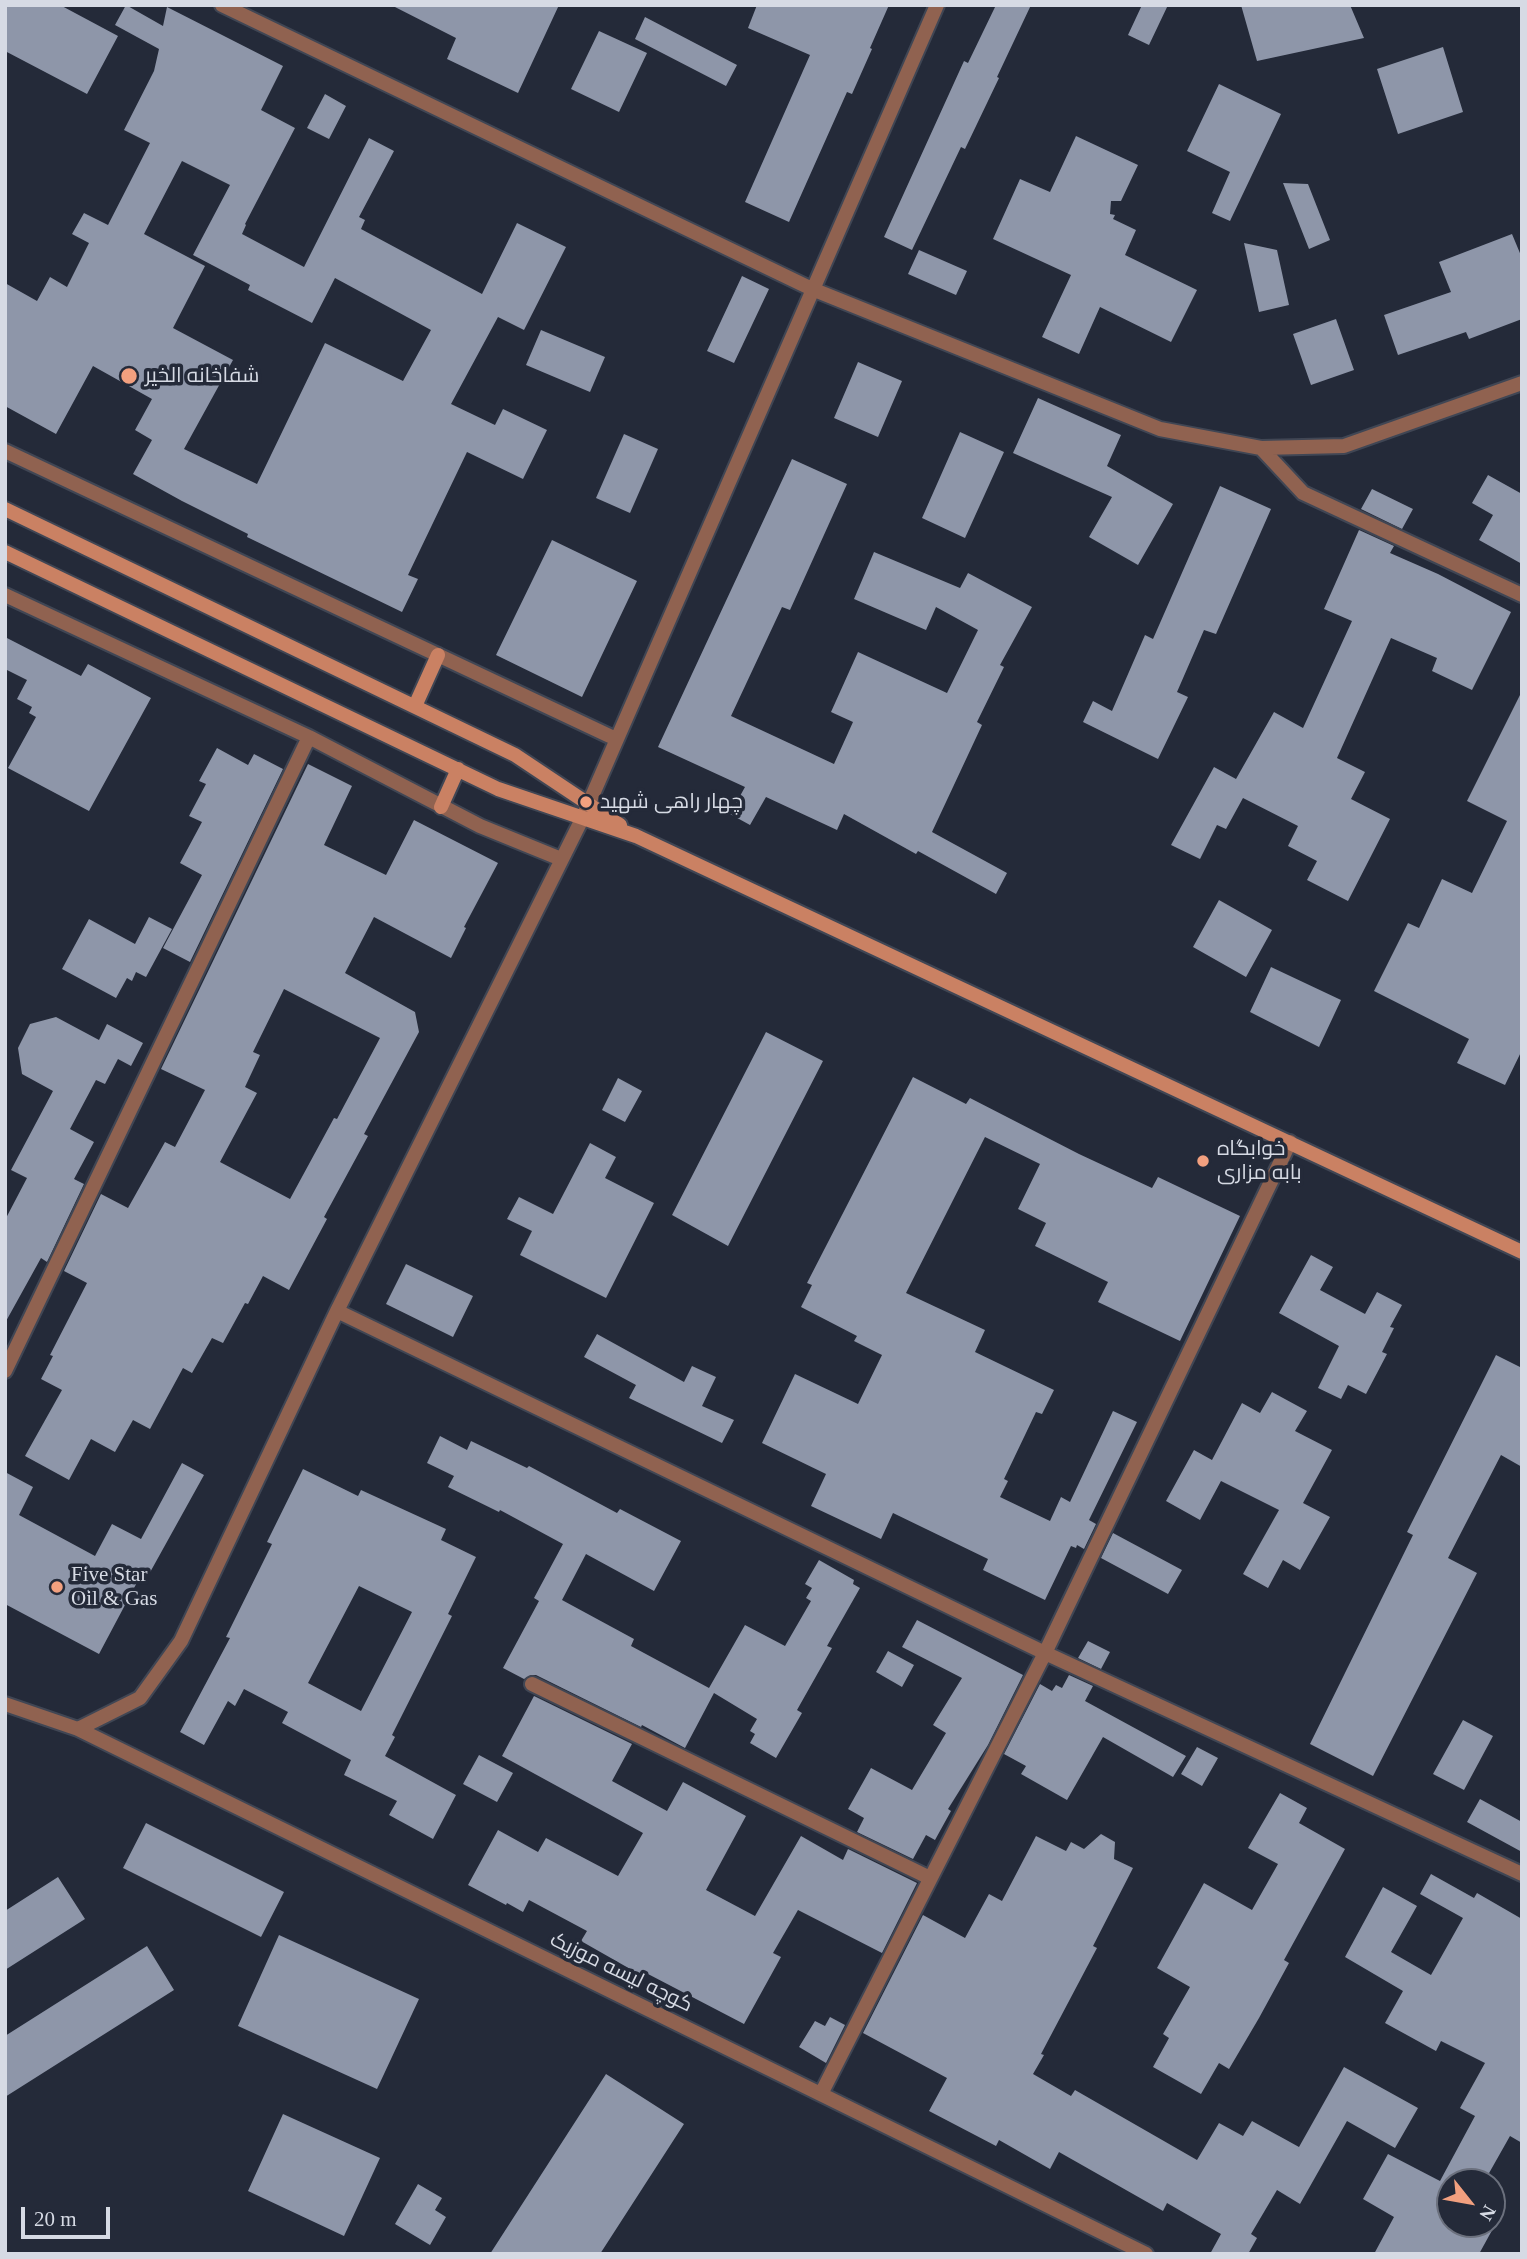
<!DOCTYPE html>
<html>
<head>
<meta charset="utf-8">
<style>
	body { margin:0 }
	#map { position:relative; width:1527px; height:2259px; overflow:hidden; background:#242a39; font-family:"Times New Roman",serif }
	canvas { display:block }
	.frame { position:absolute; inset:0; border:7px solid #d6dae4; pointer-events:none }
	.north { position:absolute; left:1436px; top:2168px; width:70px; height:70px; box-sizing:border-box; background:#242a39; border:2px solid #6b707d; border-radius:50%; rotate:121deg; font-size:19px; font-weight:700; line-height:28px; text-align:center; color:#d6dae4 }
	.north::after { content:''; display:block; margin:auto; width:24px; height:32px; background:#f2a07f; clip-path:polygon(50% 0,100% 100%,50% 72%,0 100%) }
	.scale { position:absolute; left:21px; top:2207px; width:89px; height:32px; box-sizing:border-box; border:4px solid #d6dae4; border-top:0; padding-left:9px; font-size:21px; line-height:24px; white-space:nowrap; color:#d6dae4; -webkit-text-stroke:5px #242a39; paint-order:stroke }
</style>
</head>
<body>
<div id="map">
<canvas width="1527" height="2259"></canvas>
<div class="frame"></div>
<div class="north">N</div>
<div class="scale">20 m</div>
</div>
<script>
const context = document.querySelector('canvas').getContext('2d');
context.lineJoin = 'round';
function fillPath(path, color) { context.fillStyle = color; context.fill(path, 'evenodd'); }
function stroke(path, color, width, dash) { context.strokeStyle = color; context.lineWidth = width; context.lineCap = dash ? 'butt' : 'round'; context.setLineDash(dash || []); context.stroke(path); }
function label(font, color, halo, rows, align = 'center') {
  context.font = font + ' "Times New Roman",Cairo,serif'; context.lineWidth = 7; context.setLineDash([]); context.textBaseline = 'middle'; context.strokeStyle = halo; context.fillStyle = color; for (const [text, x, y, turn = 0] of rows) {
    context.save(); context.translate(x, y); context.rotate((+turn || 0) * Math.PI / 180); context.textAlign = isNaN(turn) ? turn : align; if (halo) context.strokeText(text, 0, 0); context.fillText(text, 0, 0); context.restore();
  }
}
fillPath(new Path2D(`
	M 5,5 L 60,5 L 118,36 L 87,94 L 5,51 Z
	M 126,5 L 163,26 L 167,7 L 283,66 L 261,110 L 295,128 L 245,224 L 246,225 L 242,234 L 304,267 L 369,138 L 394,151 L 359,217 L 365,220 L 361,229 L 482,294 L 517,223 L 566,247 L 524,330 L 498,317 L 451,404 L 495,425 L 503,409 L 547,430 L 523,479 L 467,452 L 408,575 L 418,579 L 402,612 L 247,537 L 248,534 L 182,501 L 133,474 L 152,440 L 135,430 L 152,399 L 93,366 L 56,434 L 5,406 L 5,283 L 37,301 L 50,277 L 67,287 L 89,243 L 72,234 L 84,213 L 108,225 L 150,143 L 124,130 L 154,71 L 159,49 L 115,25 ZM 182,161 L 230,185 L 193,255 L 250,285 L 248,290 L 312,323 L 335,278 L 431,330 L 403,381 L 325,343 L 257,484 L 184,449 L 233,360 L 173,328 L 205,266 L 144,234 Z
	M 391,5 L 559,5 L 518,93 L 447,59 L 456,38 Z
	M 757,5 L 889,5 L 870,48 L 872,49 L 852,94 L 847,92 L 789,222 L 745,202 L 810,55 L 748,28 Z
	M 996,5 L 1031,5 L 997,77 L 999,78 L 965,149 L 961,147 L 912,250 L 884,237 L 964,61 L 968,63 Z
	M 1142,5 L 1168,5 L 1149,45 L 1128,35 Z
	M 1241,5 L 1350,5 L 1364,38 L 1257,61 Z
	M 645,17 L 737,65 L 726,86 L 635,39 Z
	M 599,31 L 647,53 L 619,112 L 571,89 Z
	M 1443,47 L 1463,112 L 1398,134 L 1377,69 Z
	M 1219,84 L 1281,114 L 1230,221 L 1212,213 L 1230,172 L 1187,151 Z
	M 325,94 L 346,106 L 329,139 L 307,128 Z
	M 1076,136 L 1138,165 L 1121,201 L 1111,201 L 1110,214 L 1115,215 L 1113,219 L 1136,230 L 1125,255 L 1197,290 L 1171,342 L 1100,307 L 1079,354 L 1042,337 L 1071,275 L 993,239 L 1020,179 L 1050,192 Z
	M 1283,183 L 1308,184 L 1330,240 L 1309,249 Z
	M 1512,234 L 1522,258 L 1522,319 L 1469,339 L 1466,332 L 1398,355 L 1384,315 L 1451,292 L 1439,262 Z
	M 1244,243 L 1277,250 L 1289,305 L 1259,312 Z
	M 919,250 L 967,271 L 956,295 L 908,274 Z
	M 742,276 L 769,289 L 734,363 L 707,351 Z
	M 1336,319 L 1354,370 L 1311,385 L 1293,334 Z
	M 541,330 L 605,357 L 590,392 L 526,365 Z
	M 858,362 L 902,381 L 878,437 L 834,418 Z
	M 1038,398 L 1121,435 L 1107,466 L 1173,504 L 1138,565 L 1089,537 L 1112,497 L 1013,453 Z
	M 960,432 L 1004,452 L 965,538 L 922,518 Z
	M 624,434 L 658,449 L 630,513 L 596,498 Z
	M 792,459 L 847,484 L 790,610 L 782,607 L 731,716 L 834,764 L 853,722 L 831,712 L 858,652 L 947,693 L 978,630 L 936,607 L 926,630 L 854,599 L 874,552 L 960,588 L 968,573 L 1032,607 L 1000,665 L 1004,667 L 977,722 L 982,725 L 932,832 L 1007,873 L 996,894 L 918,851 L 916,854 L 844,814 L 837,830 L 766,797 L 750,825 L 730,814 L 745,787 L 658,747 Z
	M 1488,475 L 1522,494 L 1522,564 L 1479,540 L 1493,515 L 1472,503 Z
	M 1220,486 L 1271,509 L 1216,634 L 1204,630 L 1177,692 L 1188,697 L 1158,759 L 1083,722 L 1093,701 L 1112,711 L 1145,635 L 1153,639 Z
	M 1372,489 L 1413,509 L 1402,529 L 1361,509 Z
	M 1359,530 L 1394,546 L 1390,553 L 1438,574 L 1511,612 L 1472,690 L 1432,671 L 1437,658 L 1391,638 L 1337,758 L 1365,772 L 1351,799 L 1390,819 L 1348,901 L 1307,880 L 1317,861 L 1288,846 L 1298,826 L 1243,798 L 1226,829 L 1217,825 L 1200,859 L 1171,845 L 1214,767 L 1236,779 L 1274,712 L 1303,728 L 1352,621 L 1324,609 Z
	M 552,540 L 637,581 L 582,697 L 496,655 Z
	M 5,637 L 81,676 L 88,664 L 151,698 L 89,811 L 8,768 L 36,717 L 29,713 L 32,707 L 17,699 L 27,680 L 5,669 Z
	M 1522,691 L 1522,1050 L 1505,1085 L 1457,1063 L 1469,1039 L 1374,991 L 1408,923 L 1419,928 L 1442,879 L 1472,893 L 1507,821 L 1467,801 Z
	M 217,748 L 248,765 L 254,754 L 283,769 L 190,962 L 163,948 L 202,875 L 180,863 L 202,822 L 189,816 L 206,784 L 199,781 Z
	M 308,764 L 352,786 L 324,845 L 386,875 L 414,820 L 498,863 L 464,927 L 466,928 L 451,958 L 374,917 L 345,973 L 415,1012 L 419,1032 L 364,1134 L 368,1136 L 324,1217 L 327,1219 L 289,1290 L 263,1276 L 248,1304 L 245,1303 L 223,1343 L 212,1338 L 192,1373 L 183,1368 L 150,1429 L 133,1420 L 115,1452 L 91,1439 L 69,1480 L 25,1456 L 62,1390 L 41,1379 L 53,1356 L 50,1355 L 87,1283 L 64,1271 L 101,1194 L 128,1208 L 165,1142 L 175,1147 L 205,1090 L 161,1069 ZM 284,989 L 380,1038 L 337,1119 L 334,1118 L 290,1199 L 220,1162 L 257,1093 L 245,1087 L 260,1055 L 253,1052 Z
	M 1219,900 L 1272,930 L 1246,977 L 1193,947 Z
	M 149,917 L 172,929 L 146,977 L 136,972 L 132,981 L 127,978 L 116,998 L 62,969 L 89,919 L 135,944 Z
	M 1271,967 L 1341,1000 L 1319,1047 L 1250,1012 Z
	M 56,1017 L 99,1040 L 107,1024 L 143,1043 L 131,1066 L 118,1059 L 105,1084 L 96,1080 L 70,1129 L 94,1142 L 74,1179 L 84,1184 L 47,1262 L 41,1258 L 5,1323 L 5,1220 L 27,1178 L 11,1170 L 53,1091 L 22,1074 L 18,1048 L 30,1024 Z
	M 766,1032 L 823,1061 L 728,1246 L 672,1215 Z
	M 913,1077 L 966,1104 L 970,1098 L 1079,1154 L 1152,1188 L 1158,1177 L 1240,1216 L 1180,1341 L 1098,1302 L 1108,1282 L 1035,1246 L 1046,1223 L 1018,1209 L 1040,1164 L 985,1137 L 906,1293 L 985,1330 L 975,1352 L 1054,1390 L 1042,1414 L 1036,1412 L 1004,1479 L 1008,1481 L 1000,1497 L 1050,1521 L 1061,1497 L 1070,1502 L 1113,1411 L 1137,1422 L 1089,1520 L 1096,1524 L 1084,1549 L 1077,1545 L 1076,1548 L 1071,1546 L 1045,1600 L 983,1570 L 988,1559 L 893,1513 L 881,1539 L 811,1506 L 826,1474 L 762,1443 L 795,1374 L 858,1404 L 882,1355 L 854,1341 L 857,1336 L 801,1307 L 812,1285 L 807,1283 Z
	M 618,1078 L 642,1091 L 625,1122 L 602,1110 Z
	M 590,1143 L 616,1157 L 605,1178 L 654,1203 L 606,1298 L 520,1255 L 532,1231 L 507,1219 L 519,1197 L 553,1214 Z
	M 1311,1255 L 1333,1267 L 1320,1290 L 1365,1314 L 1377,1292 L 1402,1305 L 1390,1327 L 1394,1328 L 1382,1352 L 1387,1354 L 1366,1394 L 1348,1385 L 1341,1399 L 1318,1388 L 1339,1346 L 1279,1313 Z
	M 406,1264 L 473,1296 L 453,1337 L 386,1304 Z
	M 597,1334 L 684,1382 L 692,1366 L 716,1377 L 702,1406 L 734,1420 L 722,1443 L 629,1398 L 636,1385 L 584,1357 Z
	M 1496,1355 L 1522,1368 L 1522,1467 L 1501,1455 L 1448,1558 L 1477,1573 L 1373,1776 L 1310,1744 L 1413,1535 L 1407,1532 Z
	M 1272,1392 L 1307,1411 L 1295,1431 L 1332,1450 L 1303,1503 L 1330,1517 L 1300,1570 L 1283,1560 L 1268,1588 L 1243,1574 L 1279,1510 L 1221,1481 L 1200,1520 L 1166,1501 L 1194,1450 L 1212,1460 L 1242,1403 L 1260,1413 Z
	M 440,1436 L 467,1450 L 471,1441 L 527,1468 L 529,1466 L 617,1513 L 620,1509 L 681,1541 L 654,1591 L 586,1554 L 562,1600 L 634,1639 L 631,1646 L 709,1688 L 745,1625 L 785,1646 L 811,1601 L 806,1598 L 812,1588 L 805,1584 L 819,1560 L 854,1580 L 853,1584 L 860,1588 L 827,1646 L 832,1648 L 797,1710 L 802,1713 L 776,1758 L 750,1743 L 755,1734 L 750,1731 L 757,1719 L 714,1693 L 685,1748 L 642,1725 L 641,1727 L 536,1675 L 531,1675 L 524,1679 L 503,1668 L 539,1601 L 534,1598 L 563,1544 L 500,1510 L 499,1512 L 448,1487 L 454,1476 L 427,1463 Z
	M 182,1463 L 204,1475 L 148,1576 L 142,1573 L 99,1654 L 5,1604 L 5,1472 L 33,1487 L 19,1515 L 95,1556 L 112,1524 L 141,1539 Z
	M 303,1469 L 358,1496 L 361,1490 L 446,1529 L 441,1540 L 476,1557 L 448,1614 L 452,1616 L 392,1735 L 395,1737 L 385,1756 L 456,1795 L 433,1839 L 389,1815 L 397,1801 L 344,1775 L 351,1760 L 282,1723 L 288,1712 L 244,1689 L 235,1706 L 228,1701 L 204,1745 L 180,1732 L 230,1638 L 226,1637 L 272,1544 L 267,1542 ZM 359,1586 L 412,1612 L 361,1711 L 308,1683 Z
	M 1113,1533 L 1182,1570 L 1168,1594 L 1101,1558 Z
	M 917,1620 L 1023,1675 L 988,1745 L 948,1809 L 951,1811 L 935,1840 L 926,1835 L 913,1859 L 857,1832 L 864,1818 L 848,1809 L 871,1768 L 912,1790 L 946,1733 L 933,1725 L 962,1678 L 902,1647 Z
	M 1088,1641 L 1110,1652 L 1101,1669 L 1078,1658 Z
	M 888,1651 L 914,1665 L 902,1687 L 876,1672 Z
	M 1069,1675 L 1093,1686 L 1085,1701 L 1186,1756 L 1173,1777 L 1103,1737 L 1067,1800 L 1021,1774 L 1026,1766 L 1004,1754 L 1040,1684 L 1052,1691 L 1056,1685 L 1062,1688 Z
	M 534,1696 L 632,1744 L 612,1781 L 667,1811 L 683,1782 L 746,1816 L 706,1890 L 755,1916 L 801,1836 L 843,1860 L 848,1849 L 917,1883 L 882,1953 L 798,1910 L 773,1953 L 781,1957 L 744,2024 L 648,1974 L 646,1978 L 581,1941 L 587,1931 L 529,1900 L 523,1912 L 507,1903 L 506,1905 L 468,1885 L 498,1830 L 538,1852 L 546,1838 L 618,1876 L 643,1833 L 502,1756 Z
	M 1463,1720 L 1493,1736 L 1464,1790 L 1433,1774 Z
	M 1197,1747 L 1218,1758 L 1202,1786 L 1181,1774 Z
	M 479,1755 L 513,1773 L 497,1802 L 463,1784 Z
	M 1280,1793 L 1307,1808 L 1299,1823 L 1345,1849 L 1284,1960 L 1289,1963 L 1259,2018 L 1229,2069 L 1219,2063 L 1201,2094 L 1153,2067 L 1169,2038 L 1163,2034 L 1190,1987 L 1157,1968 L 1204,1883 L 1252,1910 L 1278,1864 L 1248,1848 Z
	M 1480,1799 L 1522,1822 L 1522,1852 L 1467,1822 Z
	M 146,1823 L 284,1892 L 261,1937 L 123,1868 Z
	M 1101,1834 L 1115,1842 L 1114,1859 L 1133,1868 L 1093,1946 L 1097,1948 L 1041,2054 L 1044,2055 L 1033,2074 L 1071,2096 L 1075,2090 L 1197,2160 L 1219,2123 L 1243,2136 L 1252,2121 L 1299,2147 L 1344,2067 L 1418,2108 L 1395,2148 L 1347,2121 L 1300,2204 L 1277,2190 L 1251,2234 L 1257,2238 L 1248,2254 L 1210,2254 L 1221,2234 L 1167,2203 L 1163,2211 L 1059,2152 L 1050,2169 L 999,2140 L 996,2146 L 929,2111 L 947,2078 L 863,2033 L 923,1915 L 965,1938 L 989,1894 L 1002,1901 L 1036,1836 L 1066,1851 L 1071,1842 L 1084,1849 Z
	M 1431,1874 L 1474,1898 L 1477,1893 L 1522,1919 L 1522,2143 L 1510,2136 L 1484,2182 L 1450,2182 L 1450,2224 L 1492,2224 L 1492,2208 L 1501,2214 L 1479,2254 L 1374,2254 L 1394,2217 L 1363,2199 L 1388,2154 L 1440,2181 L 1475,2116 L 1460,2108 L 1485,2063 L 1441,2041 L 1436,2051 L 1385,2023 L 1403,1991 L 1345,1957 L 1383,1887 L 1417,1906 L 1391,1952 L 1431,1975 L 1463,1918 L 1420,1894 Z
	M 58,1877 L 85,1919 L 5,1970 L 5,1911 Z
	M 279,1935 L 419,1999 L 377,2089 L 238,2026 Z
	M 147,1946 L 174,1990 L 5,2097 L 5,2036 Z
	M 830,2017 L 845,2025 L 826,2063 L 799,2047 L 815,2021 L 825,2026 Z
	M 606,2074 L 684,2124 L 600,2254 L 490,2254 Z
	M 283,2114 L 380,2158 L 344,2236 L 248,2191 Z
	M 418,2184 L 442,2198 L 435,2210 L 446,2217 L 430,2245 L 395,2224 Z`), '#8e96a9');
const street = new Path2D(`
	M 222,5 L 812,289 L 1160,429 L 1261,448 L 1344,446 L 1522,383
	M 1261,448 L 1303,493 L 1522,595
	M 5,451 L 616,739
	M 5,595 L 309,737 L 480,826 L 561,859
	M 337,1311 L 1045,1653 L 1522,1874
	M 5,1371 L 309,737
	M 532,1684 L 930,1878
	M 5,1704 L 78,1729 L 1146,2254
	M 78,1729 L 140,1698 L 181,1641 L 337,1311 L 583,817 L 937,5
	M 821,2094 L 1045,1653 L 1290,1142`);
const secondary = new Path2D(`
	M 5,509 L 515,755 L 620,825
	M 5,552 L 498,789 L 636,836 L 1522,1252
	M 415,706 L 438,655
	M 441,807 L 458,769`);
stroke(street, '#404654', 18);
stroke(secondary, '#404654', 18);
stroke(street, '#906250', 14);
stroke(secondary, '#ca8163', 14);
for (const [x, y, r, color] of [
	[129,376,9,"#f2a07f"],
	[586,802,7,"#f2a07f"],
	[1203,1161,7,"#f2a07f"],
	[57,1587,7,"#f2a07f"]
]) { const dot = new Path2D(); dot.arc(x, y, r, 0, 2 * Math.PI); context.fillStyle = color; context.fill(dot); stroke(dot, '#242a39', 2.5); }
label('21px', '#d6dae4', '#242a39', [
	["شفاخانه الخیر",145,376],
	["چهار راهی شهید",600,802],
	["خوابگاه",1217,1149],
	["بابه مزاری",1217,1173],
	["Five Star",71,1575],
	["Oil & Gas",71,1599]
], 'left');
label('21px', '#d6dae4', '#242a39', [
	["کوچه لیسه موزیک",621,1973,26]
]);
</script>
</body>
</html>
